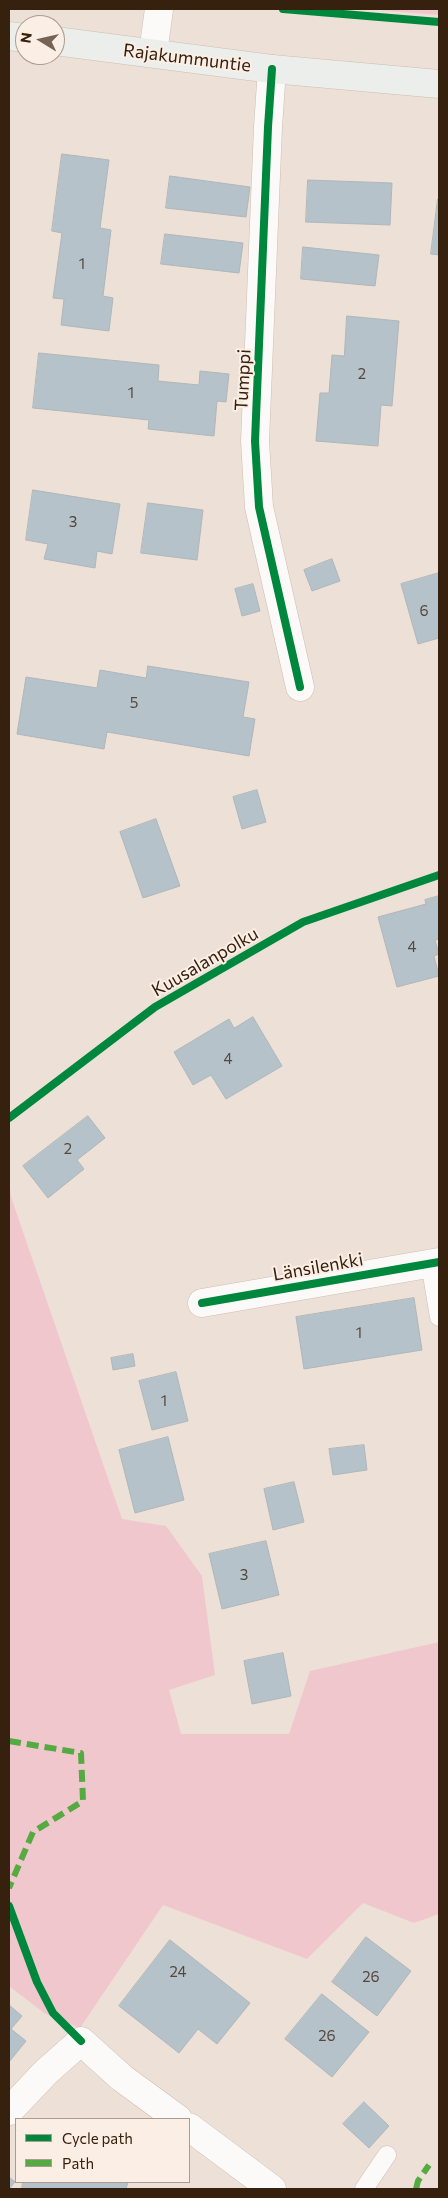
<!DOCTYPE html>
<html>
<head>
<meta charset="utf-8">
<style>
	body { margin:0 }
	#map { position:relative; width:448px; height:2198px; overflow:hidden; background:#ede0d7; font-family:Commissioner,sans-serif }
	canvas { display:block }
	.frame { position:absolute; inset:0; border:10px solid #36200e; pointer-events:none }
	.legend { position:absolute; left:15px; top:2118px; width:175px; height:65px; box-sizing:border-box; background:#fbeee5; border:1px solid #ac9c8f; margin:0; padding:6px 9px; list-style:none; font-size:15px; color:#36200e }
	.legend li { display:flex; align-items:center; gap:10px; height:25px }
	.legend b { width:25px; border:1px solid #ac9c8f }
	.north { position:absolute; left:15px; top:15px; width:50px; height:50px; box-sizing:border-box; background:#fbeee5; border:1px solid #ac9c8f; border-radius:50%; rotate:279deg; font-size:14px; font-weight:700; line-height:20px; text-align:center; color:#36200e }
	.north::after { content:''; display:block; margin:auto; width:18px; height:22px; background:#766354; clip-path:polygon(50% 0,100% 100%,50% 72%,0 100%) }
</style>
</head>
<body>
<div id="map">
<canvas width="448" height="2198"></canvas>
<div class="frame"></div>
<ul class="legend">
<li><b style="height:6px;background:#00873e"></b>Cycle path</li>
<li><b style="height:6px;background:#55aa41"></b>Path</li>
</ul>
<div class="north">N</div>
</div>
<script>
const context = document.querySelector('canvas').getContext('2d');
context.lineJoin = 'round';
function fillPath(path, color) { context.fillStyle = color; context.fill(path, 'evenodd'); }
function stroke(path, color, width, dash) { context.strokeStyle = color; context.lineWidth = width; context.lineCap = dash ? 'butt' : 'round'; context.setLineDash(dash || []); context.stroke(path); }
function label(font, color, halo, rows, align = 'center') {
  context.font = font + ' Commissioner,sans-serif'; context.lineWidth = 4; context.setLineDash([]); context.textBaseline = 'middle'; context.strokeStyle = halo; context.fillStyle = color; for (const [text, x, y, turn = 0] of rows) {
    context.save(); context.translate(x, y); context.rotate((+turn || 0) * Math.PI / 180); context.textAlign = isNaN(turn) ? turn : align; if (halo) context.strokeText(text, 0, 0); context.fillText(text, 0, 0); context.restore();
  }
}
fillPath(new Path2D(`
	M 364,9 L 439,9 L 439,15 Z
	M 9,1177 L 11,1197 L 122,1519 L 166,1526 L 202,1576 L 215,1675 L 169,1690 L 181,1734 L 289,1734 L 310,1671 L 439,1642 L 439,1914 L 414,1923 L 363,1903 L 307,1959 L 163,1905 L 80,2028 L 44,2013 L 9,1986 Z`), '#f1c7ce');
const building = new Path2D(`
	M 62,154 L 109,160 L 100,228 L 111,230 L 103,296 L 113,298 L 109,331 L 61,325 L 64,299 L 53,298 L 62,233 L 52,231 Z
	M 170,176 L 250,187 L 246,217 L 166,208 Z
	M 308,180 L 392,183 L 390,225 L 306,222 Z
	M 438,199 L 439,199 L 439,255 L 431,254 Z
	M 165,234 L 243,243 L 239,273 L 161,264 Z
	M 303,247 L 379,255 L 375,286 L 301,279 Z
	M 347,316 L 399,321 L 392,406 L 381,405 L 378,446 L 316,441 L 320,393 L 329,393 L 332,355 L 344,356 Z
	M 39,353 L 159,365 L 158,381 L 199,385 L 200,371 L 229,374 L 226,402 L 217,401 L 214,436 L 148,429 L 149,420 L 33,408 Z
	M 33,490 L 120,504 L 112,554 L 97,551 L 95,568 L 44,559 L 48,544 L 26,540 Z
	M 148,503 L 203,510 L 197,560 L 141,553 Z
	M 332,559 L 340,581 L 312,591 L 304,570 Z
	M 439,573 L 439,638 L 418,644 L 401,584 Z
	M 253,584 L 260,611 L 242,616 L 235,589 Z
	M 148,666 L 249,682 L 243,717 L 255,719 L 249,756 L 107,732 L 104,749 L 17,734 L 26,677 L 97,688 L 100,670 L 146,678 Z
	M 257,790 L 266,822 L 242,829 L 233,797 Z
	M 156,819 L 180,886 L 143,898 L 120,832 Z
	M 439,896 L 439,939 L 435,940 L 439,954 L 434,956 L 439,976 L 397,987 L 378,917 L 426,904 L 425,900 Z
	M 253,1017 L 282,1066 L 226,1099 L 211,1075 L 193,1085 L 174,1052 L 229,1019 L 234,1028 Z
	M 88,1116 L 105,1138 L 77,1160 L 84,1169 L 48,1198 L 23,1166 Z
	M 414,1298 L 422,1350 L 304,1369 L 296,1317 Z
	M 133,1354 L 135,1366 L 113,1370 L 111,1358 Z
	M 176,1372 L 188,1421 L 152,1430 L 139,1381 Z
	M 168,1437 L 184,1500 L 135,1513 L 119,1450 Z
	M 364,1445 L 367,1470 L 333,1475 L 329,1449 Z
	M 294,1482 L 304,1522 L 273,1530 L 264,1489 Z
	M 266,1541 L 279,1595 L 222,1609 L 209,1554 Z
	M 283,1653 L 291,1696 L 252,1704 L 244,1661 Z
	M 366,1937 L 411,1971 L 377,2016 L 332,1982 Z
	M 170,1940 L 250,2003 L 217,2044 L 198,2029 L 179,2053 L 119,2006 Z
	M 322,1994 L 369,2032 L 332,2077 L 285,2039 Z
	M 9,2005 L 22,2016 L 11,2029 L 26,2041 L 9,2062 Z
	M 364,2102 L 389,2126 L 369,2148 L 343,2124 Z
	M 9,2177 L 15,2182 L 9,2189 Z
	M 23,2182 L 128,2182 L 126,2189 L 22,2189 Z`);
fillPath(building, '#b5c2c9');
stroke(building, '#afb6ba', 1);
const lane = new Path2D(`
	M 430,1263 L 439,1317
	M 364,2189 L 387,2155`);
const street = new Path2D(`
	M 153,53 L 159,9
	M 272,69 L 268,127 L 255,441 L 259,507 L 300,687
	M 202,1303 L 439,1262
	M 9,2111 L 46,2072 L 81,2041 L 122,2078 L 178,2119
	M 189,2127 L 272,2189`);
const secondary = new Path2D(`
	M 9,36 L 25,38
	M 55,41 L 272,69 L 439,84`);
stroke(lane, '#cebdb0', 19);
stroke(street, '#cebdb0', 29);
stroke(secondary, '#cebdb0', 29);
stroke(lane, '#fcfaf9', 18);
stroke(street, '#fcfaf9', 28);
stroke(secondary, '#ebeeeb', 28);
stroke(new Path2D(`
	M 9,1741 L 81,1753 L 83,1801 L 33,1832 L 9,1888
	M 416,2189 L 418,2181 L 429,2165`), '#55aa41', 6, [12, 6]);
stroke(new Path2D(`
	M 283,9 L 439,22
	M 272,69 L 268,127 L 255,441 L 259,507 L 300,687
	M 9,1118 L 155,1007 L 303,922 L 439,875
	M 202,1303 L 439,1262
	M 9,1906 L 37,1982 L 53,2013 L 81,2041`), '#00873e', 8);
label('15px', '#56483d', null, [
	["1",82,264],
	["2",362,374],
	["1",131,393],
	["3",73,522],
	["6",424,611],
	["5",134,703],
	["4",412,947],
	["4",228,1059],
	["2",68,1149],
	["1",359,1333],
	["1",164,1401],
	["3",244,1575],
	["24",178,1972],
	["26",371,1977],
	["26",327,2036]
]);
label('18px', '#36200e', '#fbeee5', [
	["Rajakummuntie",187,58,7],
	["Tumppi",243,380,-87],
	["Kuusalanpolku",205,962,-30],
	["Länsilenkki",318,1267,-10]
]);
</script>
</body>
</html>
